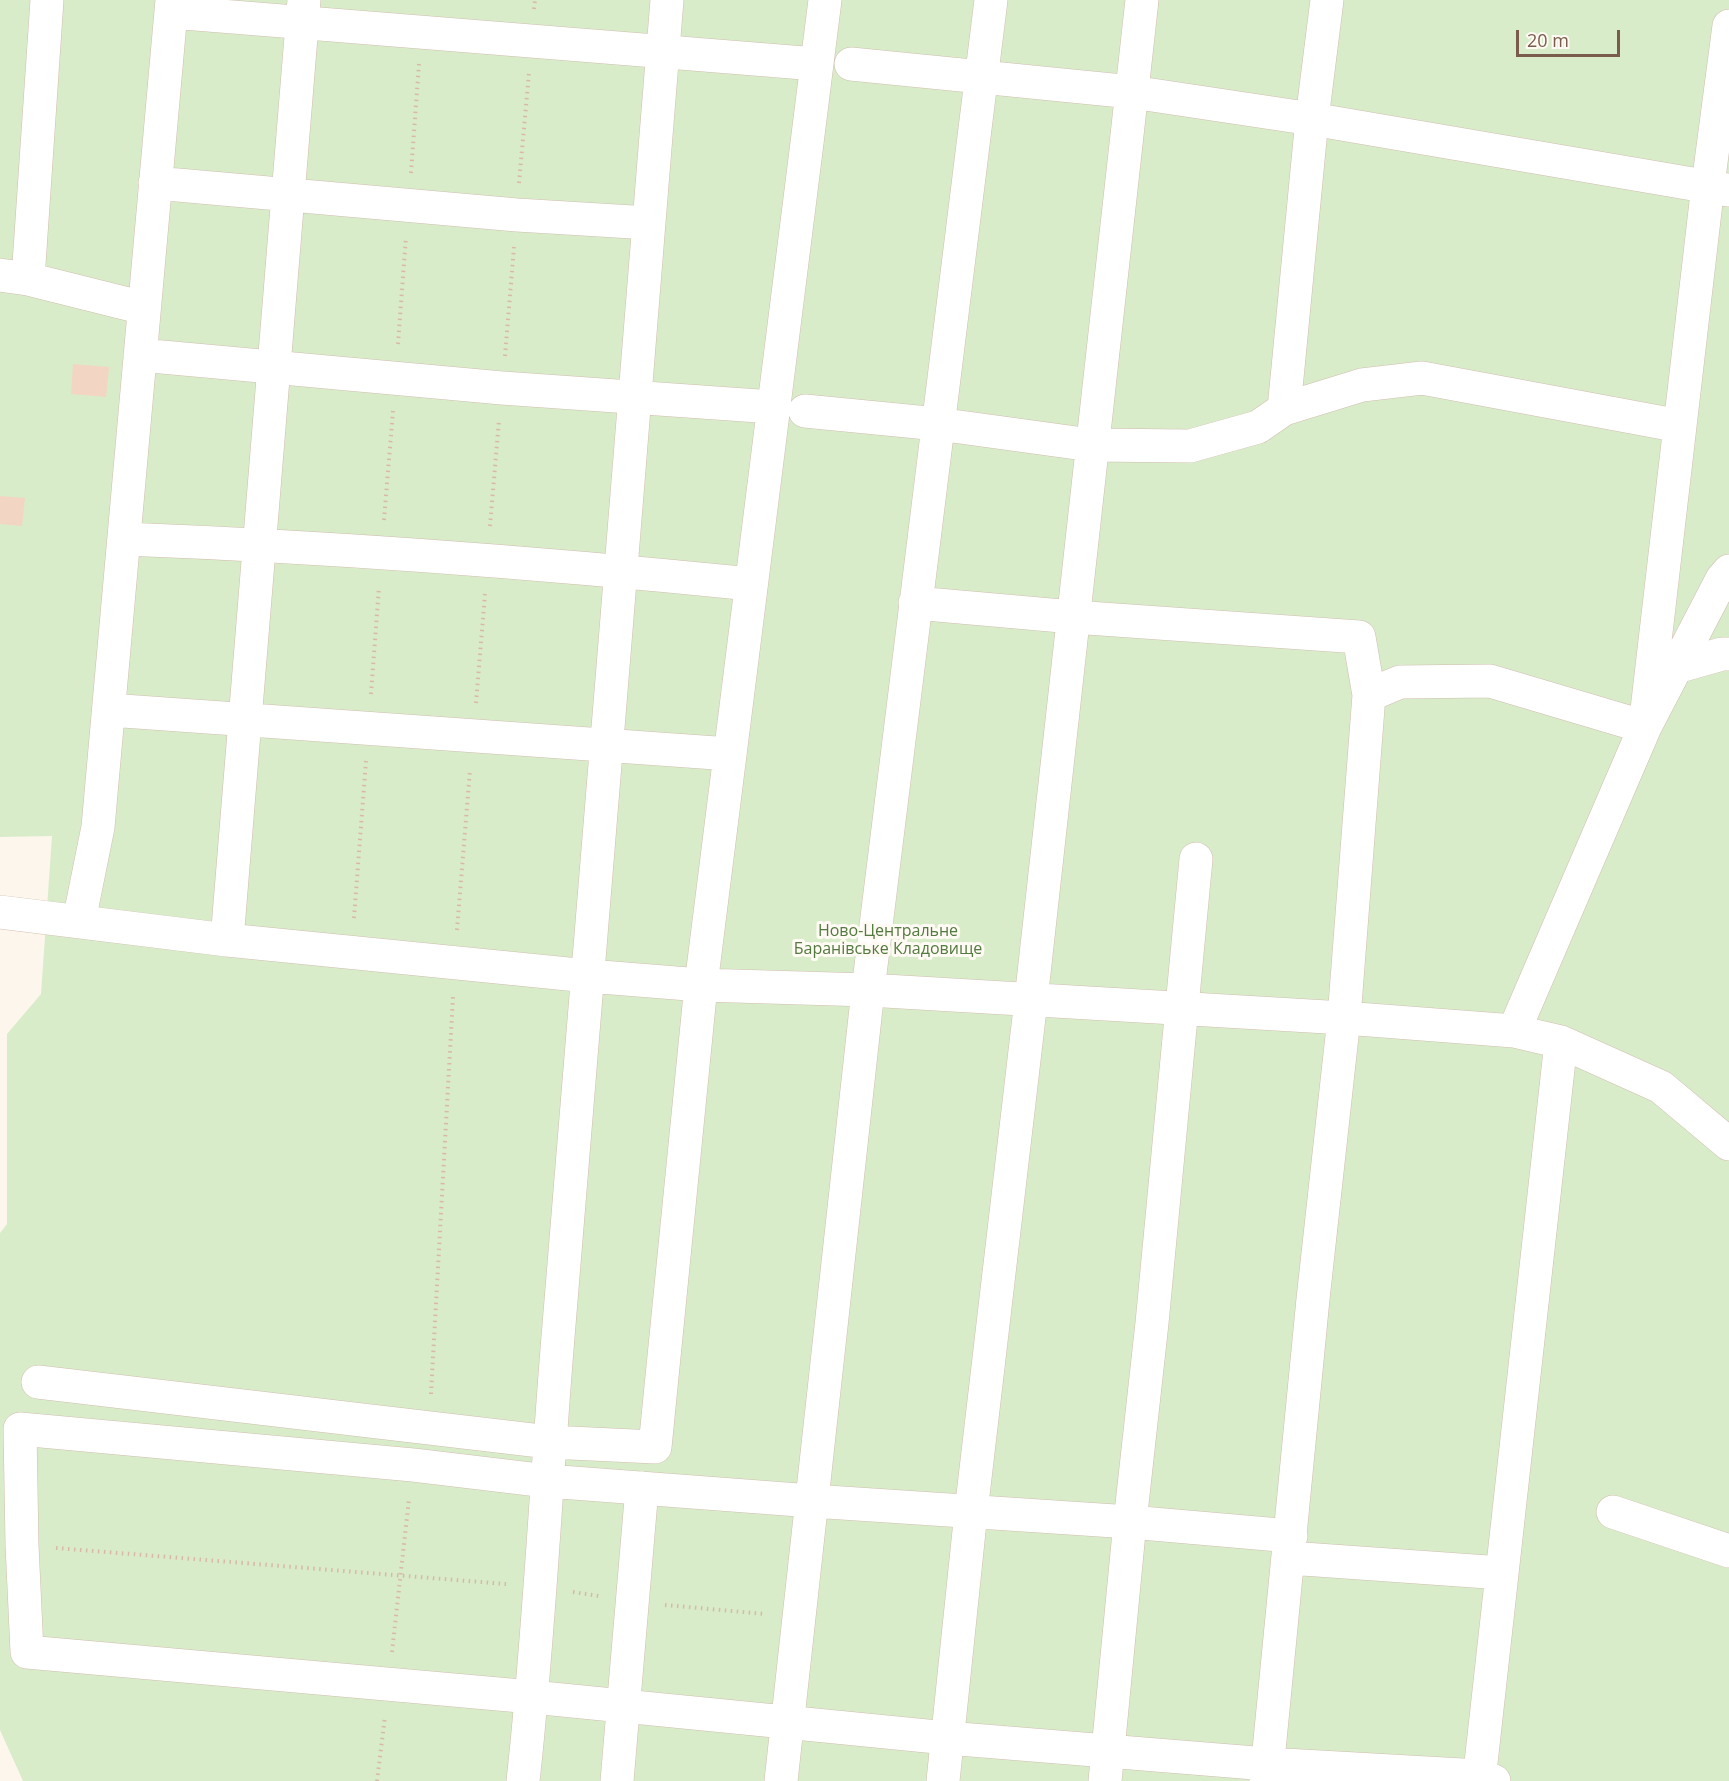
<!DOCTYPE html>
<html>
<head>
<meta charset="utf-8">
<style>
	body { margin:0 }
	#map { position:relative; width:1729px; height:1781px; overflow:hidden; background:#fdf6ec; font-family:"Open Sans",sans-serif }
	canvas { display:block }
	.scale { position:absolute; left:1516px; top:30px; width:104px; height:27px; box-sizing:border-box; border:3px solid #7a5c4d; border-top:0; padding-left:8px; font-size:18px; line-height:21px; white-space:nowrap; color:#7a5c4d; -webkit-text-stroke:4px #fffaf3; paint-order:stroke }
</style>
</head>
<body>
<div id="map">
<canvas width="1729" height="1781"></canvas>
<div class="scale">20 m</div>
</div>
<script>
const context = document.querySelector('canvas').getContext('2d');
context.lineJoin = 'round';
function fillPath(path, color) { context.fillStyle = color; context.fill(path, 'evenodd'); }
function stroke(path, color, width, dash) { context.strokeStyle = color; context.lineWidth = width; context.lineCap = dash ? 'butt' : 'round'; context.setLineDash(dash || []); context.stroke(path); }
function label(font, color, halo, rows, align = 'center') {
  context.font = font + ' "Open Sans",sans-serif'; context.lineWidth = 6; context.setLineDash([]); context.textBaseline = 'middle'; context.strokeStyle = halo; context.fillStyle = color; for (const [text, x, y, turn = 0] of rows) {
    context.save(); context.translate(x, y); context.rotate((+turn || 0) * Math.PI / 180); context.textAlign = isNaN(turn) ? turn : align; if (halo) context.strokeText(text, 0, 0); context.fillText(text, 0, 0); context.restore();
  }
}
fillPath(new Path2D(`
	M 0,0 L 1729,0 L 1729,1781 L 23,1781 L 0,1730 L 0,1233 L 7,1224 L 7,1034 L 41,994 L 52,836 L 0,837 Z`), '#d8ecc9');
fillPath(new Path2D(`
	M 73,364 L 109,367 L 106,397 L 71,394 Z
	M 0,496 L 25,498 L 22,526 L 0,524 Z`), '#f3d5c3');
const minor = new Path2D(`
	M 171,12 L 804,63
	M 851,64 L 1132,92 L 1312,119 L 1728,190
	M 155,183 L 517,215 L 649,223
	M 0,275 L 28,279 L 144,308
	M 28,279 L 47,0
	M 140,355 L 502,388 L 773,407
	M 1284,409 L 1312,119 L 1327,0
	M 805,411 L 938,424 L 1091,445 L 1190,446 L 1258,427 L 1284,409 L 1362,385 L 1422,378 L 1680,426
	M 124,539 C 333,547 542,563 751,584
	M 915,603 L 1073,617 L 1359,637 L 1369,695
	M 1676,667 L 1722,654 L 1729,654
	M 109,710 L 730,754
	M 0,912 L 227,940 L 588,976 L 701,985 L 868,990 L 1344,1018 L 1514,1031 L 1561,1042 L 1661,1087 L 1729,1144
	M 79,921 L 98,827 L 172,0
	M 227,940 L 304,0
	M 1514,1031 L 1645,727 L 1722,579 L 1729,571
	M 38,1382 L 549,1442 L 655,1447 L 701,985 L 825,0
	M 1613,1512 L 1729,1551
	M 1291,1536 L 1130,1522 L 812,1501 L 547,1481 L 413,1465 L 20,1429 L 22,1545 L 27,1652 L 532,1697 L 947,1738 L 1267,1764 L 1480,1776 L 1494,1781
	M 1289,1558 L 1502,1573
	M 523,1781 C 540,1629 546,1477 559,1325 C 596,883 631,442 667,0
	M 617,1781 L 642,1488
	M 781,1781 L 868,990 L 991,0
	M 943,1781 L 971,1512 L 1031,1000 L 1142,0
	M 1105,1781 L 1130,1522 L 1152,1323 L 1196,859
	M 1266,1781 L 1313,1299 L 1344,1018 L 1369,695 L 1400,682 L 1490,681 L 1645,727 L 1708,185 L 1729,26
	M 1479,1781 L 1561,1042`);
stroke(minor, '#d1beb0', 34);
stroke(new Path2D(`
	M 534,9 L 535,0
	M 411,173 L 419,64
	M 519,183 L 529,73
	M 398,344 L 406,237
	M 505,356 L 514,247
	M 384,520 L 393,411
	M 490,526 L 499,420
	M 371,694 L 379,587
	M 476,703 L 485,594
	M 354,918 L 366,761
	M 457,930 L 470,770
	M 431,1394 L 453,997
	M 56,1548 L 506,1584
	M 573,1592 L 599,1596
	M 665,1605 L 765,1614
	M 392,1652 L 409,1499
	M 377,1781 L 385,1716`), '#d9b8a5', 4, [1.5, 4.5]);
stroke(minor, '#fff', 33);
label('16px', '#537a41', '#fffaf3', [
	["Ново-Центральне",888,931],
	["Баранівське Кладовище",888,949]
]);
</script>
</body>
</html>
